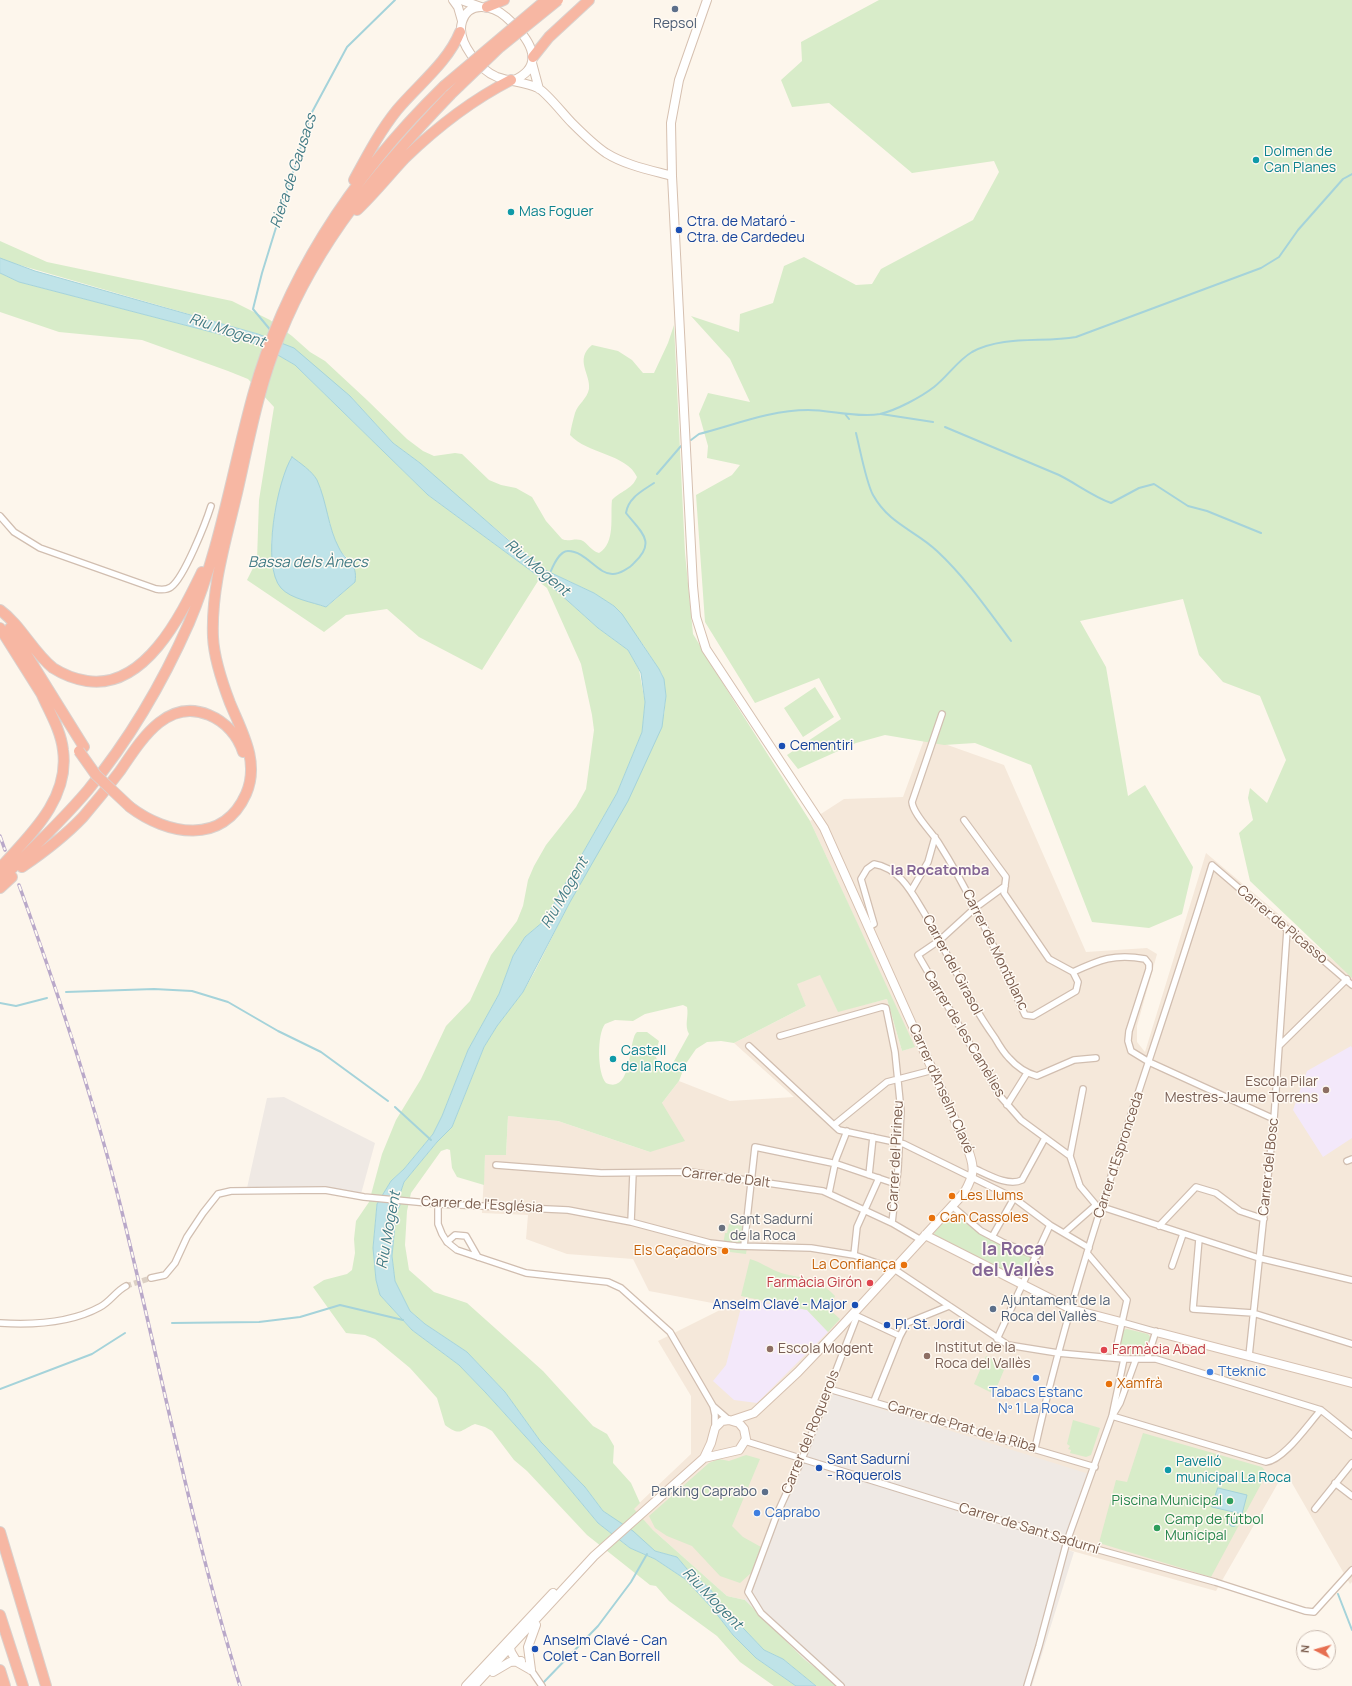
<!DOCTYPE html>
<html>
<head>
<meta charset="utf-8">
<style>
	body { margin:0 }
	#map { position:relative; width:1352px; height:1686px; overflow:hidden; background:#fdf6ec; font-family:Manrope,sans-serif }
	canvas { display:block }
	.north { position:absolute; left:1296px; top:1630px; width:40px; height:40px; box-sizing:border-box; background:#fffaf3; border:1px solid #cabbb1; border-radius:50%; rotate:276deg; font-size:11px; font-weight:700; line-height:16px; text-align:center; color:#7a5c4d }
	.north::after { content:''; display:block; margin:auto; width:14px; height:18px; background:#e76f51; clip-path:polygon(50% 0,100% 100%,50% 72%,0 100%) }
</style>
</head>
<body>
<div id="map">
<canvas width="1352" height="1686"></canvas>
<div class="north">N</div>
</div>
<script>
const context = document.querySelector('canvas').getContext('2d');
context.lineJoin = 'round';
function fillPath(path, color) { context.fillStyle = color; context.fill(path, 'evenodd'); }
function stroke(path, color, width, dash) { context.strokeStyle = color; context.lineWidth = width; context.lineCap = dash ? 'butt' : 'round'; context.setLineDash(dash || []); context.stroke(path); }
function label(font, color, halo, rows, align = 'center') {
  context.font = font + ' Manrope,sans-serif'; context.lineWidth = 3; context.setLineDash([]); context.textBaseline = 'middle'; context.strokeStyle = halo; context.fillStyle = color; for (const [text, x, y, turn = 0] of rows) {
    context.save(); context.translate(x, y); context.rotate((+turn || 0) * Math.PI / 180); context.textAlign = isNaN(turn) ? turn : align; if (halo) context.strokeText(text, 0, 0); context.fillText(text, 0, 0); context.restore();
  }
}
fillPath(new Path2D(`
	M 925,737 L 1004,765 L 1086,952 L 1147,948 L 1157,954 L 1137,1026 L 1137,1042 L 1145,1052 L 1206,853 L 1352,976 L 1352,1582 L 1350,1584 L 1285,1471 L 1216,1591 L 1065,1549 L 833,1394 L 745,1600 L 727,1596 L 653,1530 L 633,1509 L 691,1454 L 691,1396 L 658,1341 L 728,1306 L 649,1291 L 633,1259 L 567,1254 L 526,1239 L 528,1215 L 482,1213 L 485,1155 L 506,1155 L 508,1116 L 558,1121 L 650,1152 L 662,1103 L 679,1081 L 730,1101 L 794,1097 L 734,1043 L 806,1006 L 796,984 L 820,974 L 838,1011 L 887,999 L 902,1051 L 914,1047 L 810,821 L 844,799 L 903,797 Z`), '#f5e8da');
fillPath(new Path2D(`
	M 284,1097 L 375,1143 L 361,1194 L 326,1188 L 247,1188 L 267,1098 Z
	M 833,1394 L 1089,1474 L 1065,1549 L 1074,1552 L 1032,1686 L 839,1686 L 804,1659 L 745,1600 Z`), '#efe9e4');
fillPath(new Path2D(`
	M 1351,1046 L 1352,1048 L 1352,1138 L 1323,1157 L 1293,1110 L 1307,1071 Z
	M 743,1300 L 807,1310 L 828,1332 L 757,1403 L 734,1400 L 713,1381 L 726,1365 Z`), '#f3e8fa');
fillPath(new Path2D(`
	M 879,0 L 1352,0 L 1352,978 L 1250,881 L 1239,833 L 1253,820 L 1248,798 L 1250,788 L 1267,803 L 1286,760 L 1260,696 L 1223,682 L 1199,655 L 1183,599 L 1080,621 L 1106,667 L 1128,796 L 1145,785 L 1193,867 L 1182,914 L 1149,928 L 1092,922 L 1031,765 L 975,743 L 944,745 L 885,735 L 856,743 L 798,769 L 787,755 L 841,719 L 819,678 L 755,703 L 705,622 L 696,495 L 732,475 L 740,465 L 707,458 L 708,446 L 699,414 L 708,393 L 750,402 L 730,359 L 691,316 L 739,332 L 740,314 L 773,303 L 784,266 L 804,257 L 856,285 L 872,284 L 881,269 L 973,220 L 999,172 L 994,161 L 912,173 L 829,103 L 792,107 L 781,80 L 802,61 L 801,42 Z
	M 0,241 L 47,262 L 232,301 L 270,320 L 292,336 L 310,352 L 325,361 L 367,400 L 407,439 L 423,451 L 434,456 L 455,453 L 462,454 L 489,480 L 501,485 L 516,488 L 532,497 L 546,521 L 562,539 C 568,542 574,538 581,540 C 588,543 591,551 599,553 C 616,543 610,516 612,500 C 620,491 632,490 637,477 C 627,454 587,454 570,435 C 571,428 573,420 575,413 C 578,404 587,399 589,389 C 591,374 574,360 592,345 L 618,351 L 632,360 L 643,373 L 654,373 L 668,343 L 674,325 L 685,553 L 693,634 L 737,706 L 810,821 L 915,1047 L 902,1051 L 887,999 L 838,1012 L 820,975 L 797,984 L 806,1006 L 734,1043 L 721,1041 L 707,1042 L 696,1049 L 685,1065 L 679,1081 L 662,1103 L 685,1141 L 650,1152 L 558,1121 L 508,1116 L 506,1155 L 485,1155 L 484,1185 L 457,1177 L 452,1168 L 450,1150 L 447,1149 L 441,1151 L 411,1193 L 407,1211 L 405,1245 L 409,1270 L 434,1292 L 467,1303 L 543,1371 L 593,1426 L 607,1434 L 614,1446 L 613,1463 L 631,1483 L 640,1503 L 634,1509 L 653,1530 L 727,1596 L 745,1600 L 804,1659 L 839,1686 L 816,1686 L 783,1659 L 764,1650 L 726,1610 L 710,1589 L 687,1569 L 677,1557 L 655,1551 L 603,1511 L 585,1487 L 541,1442 L 505,1392 L 467,1352 L 425,1324 L 410,1311 L 395,1281 L 392,1256 L 396,1214 L 400,1205 L 400,1194 L 404,1182 L 437,1142 L 452,1127 L 484,1047 L 497,1026 L 523,992 L 535,971 L 664,715 L 666,696 L 662,674 L 644,646 L 614,606 L 594,593 L 545,570 L 453,493 L 420,463 L 393,443 L 350,396 L 258,334 L 9,262 L 0,258 ZM 683,1005 L 687,1007 C 689,1016 684,1025 689,1034 L 673,1063 L 668,1066 L 658,1062 L 655,1055 L 659,1041 L 647,1032 L 637,1032 C 628,1038 633,1095 606,1083 C 597,1073 597,1034 605,1024 L 615,1020 L 633,1021 L 645,1014 Z
	M 0,273 L 19,282 L 246,341 L 264,347 L 295,365 L 428,495 L 549,584 L 598,628 L 628,650 L 639,670 L 645,702 L 642,732 L 617,793 L 544,921 L 525,937 L 513,956 L 499,994 L 468,1050 L 442,1116 L 433,1134 L 404,1169 L 391,1181 L 377,1204 L 373,1248 L 376,1280 L 380,1295 L 412,1330 L 459,1365 L 486,1393 L 535,1447 L 598,1523 L 630,1548 L 655,1559 L 685,1579 L 712,1608 L 733,1635 L 756,1658 L 796,1686 L 774,1686 L 740,1662 L 717,1636 L 669,1601 L 656,1586 L 650,1585 L 587,1535 L 527,1471 L 514,1460 L 492,1431 L 485,1427 L 475,1424 C 460,1430 461,1437 445,1425 L 437,1398 L 410,1368 L 375,1339 L 365,1335 L 346,1333 L 313,1287 L 324,1280 L 347,1274 L 352,1270 L 355,1253 L 354,1239 L 356,1221 L 369,1202 L 382,1154 L 396,1120 L 421,1079 L 446,1026 L 470,1001 L 491,955 L 517,921 L 523,906 L 528,880 L 534,866 L 546,845 L 576,807 L 586,789 L 594,730 L 592,715 L 581,664 L 547,588 L 538,581 L 482,670 L 419,637 L 387,609 L 346,615 L 324,632 L 247,580 L 257,560 L 259,500 L 274,407 L 248,379 L 228,371 L 142,340 L 59,332 L 0,312 ZM 316,479 L 335,541 L 340,551 L 350,561 L 355,582 C 345,590 337,599 326,607 L 310,601 L 271,543 L 275,510 L 281,489 Z
	M 815,687 L 834,717 L 803,737 L 784,708 Z
	M 955,1209 L 981,1231 L 1035,1257 L 1022,1283 L 936,1239 L 934,1233 Z
	M 729,1224 L 750,1227 L 746,1254 L 722,1251 L 725,1233 L 727,1233 Z
	M 750,1259 C 760,1262 767,1267 776,1271 C 801,1281 812,1272 835,1296 L 829,1309 L 840,1319 L 828,1332 L 807,1310 L 741,1296 Z
	M 1127,1329 L 1148,1334 L 1151,1338 L 1147,1351 L 1143,1355 L 1119,1353 L 1123,1330 Z
	M 986,1356 L 1006,1365 L 994,1394 L 974,1384 Z
	M 1073,1420 L 1100,1428 L 1091,1455 L 1086,1457 L 1070,1453 L 1071,1450 L 1068,1449 L 1070,1446 L 1067,1444 Z
	M 1143,1433 L 1262,1467 L 1267,1473 L 1211,1577 L 1099,1543 L 1116,1480 L 1127,1482 Z
	M 746,1455 L 760,1459 L 732,1526 L 743,1537 L 761,1547 L 751,1573 L 740,1583 L 720,1576 L 692,1546 L 667,1536 L 655,1528 L 649,1516 L 709,1463 L 719,1459 L 729,1461 Z`), '#d8ecc9');
const water = new Path2D(`
	M 0,258 L 35,271 L 258,334 L 294,348 L 350,396 L 393,443 L 420,463 L 507,539 L 545,570 L 594,593 L 614,606 L 622,614 L 659,669 L 664,679 L 666,696 L 662,727 L 628,801 L 570,902 L 523,992 L 497,1026 L 484,1047 L 452,1127 L 437,1142 L 404,1182 L 400,1194 L 400,1205 L 396,1214 L 392,1256 L 395,1281 L 410,1311 L 425,1324 L 467,1352 L 505,1392 L 541,1442 L 585,1487 L 603,1511 L 633,1531 L 655,1551 L 677,1557 L 687,1569 L 710,1589 L 726,1610 L 764,1650 L 783,1659 L 816,1686 L 796,1686 L 756,1658 L 733,1635 L 712,1608 L 685,1579 L 655,1559 L 630,1548 L 598,1523 L 535,1447 L 486,1393 L 459,1365 L 412,1330 L 380,1295 L 376,1280 L 373,1248 L 377,1204 L 391,1181 L 404,1169 L 433,1134 L 442,1116 L 468,1050 L 499,994 L 513,956 L 525,937 L 544,921 L 617,793 L 642,732 L 645,702 L 641,673 L 628,650 L 598,628 L 549,584 L 428,495 L 295,365 L 264,347 L 246,341 L 19,282 L 0,273 Z
	M 292,457 C 300,463 312,471 317,480 C 327,502 328,528 339,548 C 346,563 358,562 355,582 L 326,607 C 312,602 291,599 281,588 C 261,566 277,480 292,457 Z
	M 1218,1488 L 1247,1495 L 1242,1514 L 1212,1507 Z
	M1228.5 1522a4.5 4.5 0 1 1 9 0a4.5 4.5 0 1 1-9 0Z`);
fillPath(water, '#bfe3e8');
stroke(water, '#a5d3da', 1);
stroke(new Path2D(`
	M 272,332 L 253,309 L 262,273 L 311,114 L 347,47 L 395,0
	M 845,414 L 849,419
	M 881,414 L 933,422
	M 945,427 L 1059,475 C 1077,484 1092,496 1111,503 L 1139,488 L 1154,484 L 1188,506 L 1207,511 L 1261,533
	M 856,433 C 860,449 866,482 873,495 C 890,525 915,530 937,551 C 965,577 988,610 1011,641
	M 691,440 L 699,434 C 734,425 771,410 808,410 C 830,410 858,418 880,414 C 897,410 921,397 934,387 C 948,376 957,361 972,352 C 1004,335 1042,343 1076,337 L 1261,268 L 1279,257 L 1298,230 L 1343,179 L 1352,174
	M 657,474 L 681,446
	M 550,573 C 553,566 559,551 568,551 C 586,551 598,575 613,574 C 619,574 630,568 634,563 C 657,542 641,532 626,513 C 628,498 642,491 654,483
	M 66,992 L 154,989 L 192,991 L 228,1002 L 278,1031 L 321,1052 L 388,1101
	M 0,1003 L 16,1006 L 47,998
	M 395,1107 L 431,1140
	M 172,1323 L 259,1322 L 300,1317 L 340,1305 L 403,1320
	M 0,1389 L 92,1354 L 125,1333
	M 1338,1594 L 1352,1630
	M 542,1684 L 598,1626 L 631,1582 L 647,1554`), '#a5d3da', 2);
stroke(new Path2D(`
	M 126,1286 L 151,1278`), '#dcd0c4', 5.5, [5.5, 3]);
const street = new Path2D(`
	M 0,516 L 14,532 L 40,548 L 156,589 C 162,590 167,590 171,587 C 184,578 206,522 211,506
	M 942,714 L 912,802 C 913,814 931,831 938,842 C 973,897 998,956 1025,1015 L 1033,1016 L 1076,991 L 1078,982 L 1073,972 L 1049,959 L 1004,893 L 1006,877 L 964,820
	M 1005,886 L 975,908 L 940,940 L 918,955 L 1000,1096 L 1021,1120 L 1070,1156 L 1080,1186 L 1096,1205 L 1259,1258 L 1352,1280
	M 911,891 L 928,862 L 935,837
	M 869,927 L 874,924 L 861,879 L 867,869 L 874,864 C 899,868 911,891 923,911 C 948,952 966,998 995,1038 C 999,1045 1003,1052 1009,1058 C 1016,1066 1026,1073 1037,1076 L 1074,1060 L 1096,1058
	M 1073,972 C 1099,960 1115,953 1145,959 L 1149,964 L 1149,969 L 1129,1031 L 1128,1041 L 1131,1051 L 1149,1062 L 1274,1119
	M 780,1036 L 882,1007 L 886,1008 L 895,1052 L 901,1111 L 898,1169 L 892,1223
	M 1280,1045 L 1347,979
	M 749,1046 L 839,1130 L 904,1144 L 1014,1198 L 1050,1225 L 1089,1248
	M 1007,1105 L 1027,1073
	M 834,1125 L 887,1082 L 933,1070
	M 1070,1156 L 1083,1089
	M 1347,1161 L 1352,1159
	M 496,1165 L 601,1173 L 691,1172 L 823,1191 L 892,1223 L 921,1240
	M 973,1168 C 987,1174 1008,1187 1022,1180 L 1045,1138
	M 869,1175 L 873,1137
	M 829,1193 L 836,1159 L 847,1131
	M 438,1204 L 438,1224 L 442,1234 L 447,1242 L 457,1250 L 526,1273 L 608,1282 L 621,1288 L 670,1332 L 713,1406 L 715,1415 L 715,1428
	M 952,1206 L 981,1231 L 1004,1243 L 1037,1256
	M 631,1222 L 633,1173
	M 1159,1226 L 1196,1187 L 1216,1193 L 1240,1211 L 1264,1219
	M 1064,1233 L 1096,1205
	M 992,1237 L 1014,1198
	M 1199,1239 L 1193,1309 L 1253,1313 L 1352,1344
	M 447,1242 L 455,1235 L 466,1236 L 478,1257
	M 744,1246 L 755,1147 L 837,1164 L 896,1184
	M 1087,1253 L 1127,1300 L 1114,1358
	M 854,1255 L 857,1227 L 879,1178
	M 1172,1266 L 1183,1234
	M 151,1278 L 165,1275 L 175,1263 L 187,1237 L 203,1213 L 218,1194 L 231,1191 L 325,1190 L 364,1197 L 438,1204 L 568,1210 L 631,1222 L 710,1243 L 736,1246 L 811,1248 L 854,1255 L 894,1269 L 1008,1345 L 1058,1353 L 1124,1359 L 1156,1359 L 1321,1410 L 1352,1435
	M 855,1315 L 900,1336
	M 1121,1322 L 1160,1333
	M 0,1323 C 32,1325 71,1323 100,1307 C 110,1302 116,1291 126,1286
	M 997,1339 L 1050,1225
	M 1249,1356 L 1274,1119 L 1287,930
	M 1147,1359 L 1156,1331
	M 829,1389 L 1095,1467
	M 874,1401 L 900,1336 L 907,1323 L 949,1306
	M 713,1406 L 729,1420
	M 1114,1413 L 1120,1403 L 1136,1359
	M 1112,1416 L 1266,1462 C 1284,1460 1308,1424 1321,1410
	M 745,1441 L 1067,1541 L 1215,1582 L 1305,1611 L 1314,1612 L 1352,1570
	M 1035,1448 C 1079,1250 1153,1059 1212,865 L 1352,985
	M 1335,1483 L 1352,1496
	M 1315,1509 L 1352,1463
	M 531,1670 L 542,1686
	M 841,1686 L 761,1613 L 748,1592 L 777,1514 L 802,1459 L 857,1316
	M 1027,1686 L 1039,1646 L 1067,1541 L 1112,1416 L 1124,1359`);
const secondary = new Path2D(`
	M 453,0 L 458,7 L 462,21
	M 461,0 L 481,7
	M 707,0 L 679,80 L 671,123 L 672,176 L 693,586 L 696,617 L 706,649 L 824,828 L 967,1147 C 975,1167 975,1174 964,1193 L 840,1328 L 798,1372 L 754,1413 L 733,1420
	M 532,63 L 539,89
	M 514,80 C 550,64 526,35 506,17 C 492,5 468,1 462,22 C 456,42 480,70 497,77 C 511,82 525,82 538,88 C 547,93 564,115 572,123 C 582,133 594,145 606,153 C 625,165 650,170 672,176
	M 925,1235 L 1071,1309 L 1121,1322
	M 1160,1333 L 1352,1383
	M 509,1644 L 511,1652 L 517,1662 L 531,1670
	M 531,1670 L 528,1647 L 536,1625
	M 493,1672 L 510,1662 L 521,1661
	M 466,1686 L 553,1593
	M 474,1686 L 594,1556 L 704,1458 L 711,1443 L 715,1428 L 722,1421 L 729,1420 L 739,1423 L 744,1429 L 746,1439 L 739,1450 L 704,1458`);
const highway = new Path2D(`
	M 487,7 L 504,0
	M 533,57 L 549,37 L 589,0
	M 354,180 C 367,156 380,131 397,110 C 418,85 448,62 460,32
	M 357,210 C 374,194 389,175 405,158 C 437,127 472,100 511,80
	M 0,610 C 21,625 32,651 53,668 C 64,675 74,679 87,681 C 145,690 181,615 202,572
	M 0,628 L 46,701
	M 10,628 L 84,747
	M 130,807 C 167,835 223,846 246,794 C 260,762 242,732 230,703 C 222,682 214,659 213,637 C 211,588 226,540 237,493 C 249,440 259,385 280,335 C 318,240 380,168 450,95
	M 22,867 C 44,852 65,836 83,817 C 96,802 108,787 120,771 C 140,742 166,697 209,715 C 226,722 238,736 243,752
	M 0,868 C 30,835 70,799 63,750 C 61,731 50,713 42,695
	M 0,880 C 30,851 61,822 88,790 C 129,740 163,682 189,623 C 220,550 232,471 253,395 C 286,275 356,172 444,86
	M 0,888 L 12,877
	M 0,1532 L 46,1686
	M 0,1615 L 23,1686
	M 0,1670 L 5,1686`);
stroke(street, '#d1beb0', 8);
stroke(secondary, '#d6c0b0', 10);
stroke(highway, '#dad1cd', 12);
stroke(street, '#fff', 5.5);
stroke(secondary, '#fff', 8);
stroke(highway, '#f7b7a3', 10);
const rail = new Path2D(`
	M 0,836 L 5,850
	M 19,885 C 57,990 93,1096 120,1204 C 160,1364 191,1528 240,1686`);
stroke(rail, '#b9a8c9', 3.5);
stroke(rail, '#fffaf3', 2, [6]);
const highwayBridge = new Path2D(`
	M 444,86 L 546,0
	M 450,95 L 500,47 L 558,0
	M 79,751 L 96,775 L 130,807`);
stroke(highwayBridge, '#dad1cd', 12, []);
stroke(highwayBridge, '#f7b7a3', 10);
for (const [x, y, r, color] of [
	[675,9,4,"#5c6f8a"],
	[1256,160,4,"#0f9aa8"],
	[511,212,4,"#0f9aa8"],
	[679,230,4,"#1a4fb4"],
	[782,746,4,"#1a4fb4"],
	[613,1059,4,"#0f9aa8"],
	[1326,1090,4,"#8d6e63"],
	[952,1196,4,"#e8710a"],
	[932,1218,4,"#e8710a"],
	[722,1228,4,"#6b7280"],
	[725,1251,4,"#e8710a"],
	[904,1265,4,"#e8710a"],
	[870,1283,4,"#e0444e"],
	[855,1305,4,"#1a4fb4"],
	[993,1309,4,"#5c6f8a"],
	[887,1325,4,"#1a4fb4"],
	[770,1349,4,"#8d6e63"],
	[1104,1350,4,"#e0444e"],
	[927,1356,4,"#8d6e63"],
	[1210,1372,4,"#3f7fe0"],
	[1036,1378,4,"#3f7fe0"],
	[1109,1384,4,"#e8710a"],
	[819,1468,4,"#1a4fb4"],
	[1168,1470,4,"#0f9aa8"],
	[765,1492,4,"#5c6f8a"],
	[1230,1501,4,"#2e9e5b"],
	[757,1513,4,"#3f7fe0"],
	[1157,1528,4,"#2e9e5b"],
	[535,1649,4,"#1a4fb4"]
]) { const dot = new Path2D(); dot.arc(x, y, r, 0, 2 * Math.PI); context.fillStyle = color; context.fill(dot); stroke(dot, '#fffaf3', 1.5); }
label('14px', '#4e5e75', '#fffaf3', [
	["Repsol",675,24],
	["Ajuntament de la",1001,1301,"left"],
	["Roca del Vallès",1001,1317,"left"],
	["Parking Caprabo",757,1492,"right"]
]);
label('14px', '#0d838f', '#fffaf3', [
	["Dolmen de",1264,152],
	["Can Planes",1264,168],
	["Mas Foguer",519,212],
	["Castell",621,1051],
	["de la Roca",621,1067],
	["Pavelló",1176,1462],
	["municipal La Roca",1176,1478]
], 'left');
label('14px', '#164399', '#fffaf3', [
	["Ctra. de Mataró -",687,222],
	["Ctra. de Cardedeu",687,238],
	["Cementiri",790,746],
	["Anselm Clavé - Major",847,1305,"right"],
	["Pl. St. Jordi",895,1325],
	["Sant Sadurní",827,1460],
	["- Roquerols",827,1476],
	["Anselm Clavé - Can",543,1641],
	["Colet - Can Borrell",543,1657]
], 'left');
label('14px', '#7a5c4d', '#fffaf3', [
	["Carrer de Picasso",1282,925,40],
	["Carrer de Montblanc",995,950,64],
	["Carrer del Girasol",952,965,62],
	["Carrer de les Camèlies",964,1034,59],
	["Carrer d'Anselm Clavé",941,1089,66],
	["Carrer d'Espronceda",1119,1155,-72],
	["Carrer del Pirineu",896,1156,-87],
	["Carrer del Bosc",1269,1167,-84],
	["Carrer de Dalt",726,1178,7],
	["Carrer de l'Església",482,1205,3],
	["Carrer de Prat de la Riba",962,1427,16],
	["Carrer del Roquerols",811,1432,-68],
	["Carrer de Sant Sadurní",1029,1529,17]
]);
label('14px', '#785e54', '#fffaf3', [
	["Escola Pilar",1318,1082,"right"],
	["Mestres-Jaume Torrens",1318,1098,"right"],
	["Institut de la",935,1348],
	["Roca del Vallès",935,1364],
	["Escola Mogent",778,1349]
], 'left');
label('14px', '#c56008', '#fffaf3', [
	["Les Llums",960,1196],
	["Can Cassoles",940,1218],
	["Els Caçadors",717,1251,"right"],
	["La Confiança",896,1265,"right"],
	["Xamfrà",1117,1384]
], 'left');
label('14px', '#5b616d', '#fffaf3', [
	["Sant Sadurní",730,1220],
	["de la Roca",730,1236]
], 'left');
label('14px', '#be3a42', '#fffaf3', [
	["Farmàcia Girón",862,1283],
	["Farmàcia Abad",1112,1350,"left"]
], 'right');
label('14px', '#366cbe', '#fffaf3', [
	["Tteknic",1218,1372],
	["Tabacs Estanc",1036,1393,"center"],
	["Nº 1 La Roca",1036,1409,"center"],
	["Caprabo",765,1513]
], 'left');
label('14px', '#27864d', '#fffaf3', [
	["Piscina Municipal",1222,1501],
	["Camp de fútbol",1165,1520,"left"],
	["Municipal",1165,1536,"left"]
], 'right');
label('italic 15px', '#437c86', '#fffaf3', [
	["Riera de Gausacs",294,171,-72],
	["Riu Mogent",227,331,18],
	["Bassa dels Ànecs",308,563],
	["Riu Mogent",537,568,40],
	["Riu Mogent",565,893,-60],
	["Riu Mogent",389,1230,-80],
	["Riu Mogent",712,1599,46]
]);
label('bold 15px', '#846695', '#fffaf3', [
	["la Rocatomba",940,871]
]);
label('bold 18px', '#846695', '#fffaf3', [
	["la Roca",1013,1250],
	["del Vallès",1013,1271]
]);
</script>
</body>
</html>
